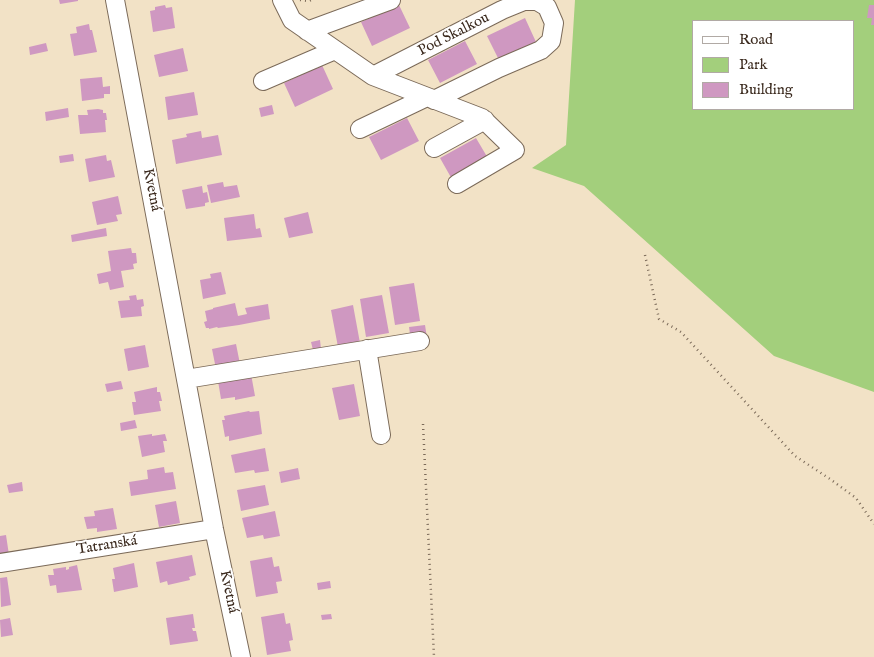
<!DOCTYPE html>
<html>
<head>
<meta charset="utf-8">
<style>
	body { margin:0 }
	#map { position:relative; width:874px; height:657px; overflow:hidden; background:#f2e2c6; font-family:"IM FELL English",serif }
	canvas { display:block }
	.legend { position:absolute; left:692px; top:20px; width:162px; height:90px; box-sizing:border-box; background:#fff; border:1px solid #b1aaa5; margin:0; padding:6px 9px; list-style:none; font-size:15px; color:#3b2a1e }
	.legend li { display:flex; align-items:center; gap:10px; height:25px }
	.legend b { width:25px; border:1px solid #b1aaa5 }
</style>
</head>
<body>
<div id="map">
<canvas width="874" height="657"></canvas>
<ul class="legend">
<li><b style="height:6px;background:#fff"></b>Road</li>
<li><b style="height:14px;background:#a3cf7c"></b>Park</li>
<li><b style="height:14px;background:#cf98c1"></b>Building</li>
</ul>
</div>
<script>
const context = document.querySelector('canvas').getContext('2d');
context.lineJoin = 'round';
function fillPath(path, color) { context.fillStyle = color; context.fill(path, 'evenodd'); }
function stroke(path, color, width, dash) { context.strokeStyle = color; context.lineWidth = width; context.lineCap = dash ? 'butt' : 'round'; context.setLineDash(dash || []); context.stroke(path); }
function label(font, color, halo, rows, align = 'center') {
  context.font = font + ' "IM FELL English",serif'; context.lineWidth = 4; context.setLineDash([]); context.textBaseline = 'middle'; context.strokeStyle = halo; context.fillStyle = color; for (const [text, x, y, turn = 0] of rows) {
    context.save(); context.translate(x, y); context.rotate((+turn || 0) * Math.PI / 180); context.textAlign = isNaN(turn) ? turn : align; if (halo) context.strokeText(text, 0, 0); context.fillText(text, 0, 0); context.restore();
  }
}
fillPath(new Path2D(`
	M 575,0 L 874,0 L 874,392 L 774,356 L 584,186 L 532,168 L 566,145 ZM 693,21 L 853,21 L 853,109 L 693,109 Z`), '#a3cf7c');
fillPath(new Path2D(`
	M 59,0 L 78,0 L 78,1 L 60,4 Z
	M 165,5 L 166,8 L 172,7 L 175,28 L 153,32 L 150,11 L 155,10 L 155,7 Z
	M 399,5 L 410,28 L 372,46 L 361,22 Z
	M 869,5 L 874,5 L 874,25 L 871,25 L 872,18 L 867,18 Z
	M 525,18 L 536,42 L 499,60 L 487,36 Z
	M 89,24 L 90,30 L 92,30 L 97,52 L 74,56 L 70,34 L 77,33 L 76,27 Z
	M 465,41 L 477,64 L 440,83 L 428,60 Z
	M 46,43 L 48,51 L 30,55 L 29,47 Z
	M 183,48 L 188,71 L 159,77 L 154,55 Z
	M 322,65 L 333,89 L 295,107 L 284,83 Z
	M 102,77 L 103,87 L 110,86 L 110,94 L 104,94 L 104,98 L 82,101 L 80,79 Z
	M 194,92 L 198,115 L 168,120 L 165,97 Z
	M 272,105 L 274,114 L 261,117 L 259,108 Z
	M 68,108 L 69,117 L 46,121 L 45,112 Z
	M 98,109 L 103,110 L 103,113 L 106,113 L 107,120 L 105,120 L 106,132 L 80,134 L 78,115 L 88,115 L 87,110 Z
	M 407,118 L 419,141 L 381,160 L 369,137 Z
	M 201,131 L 202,138 L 218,135 L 222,155 L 176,164 L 172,140 L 187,137 L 186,134 Z
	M 476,138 L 489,160 L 453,181 L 440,158 Z
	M 73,154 L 74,161 L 60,163 L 59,156 Z
	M 106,155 L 107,161 L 111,160 L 115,177 L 89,182 L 85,159 Z
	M 223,182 L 224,187 L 237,185 L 240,197 L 211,203 L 207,185 Z
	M 202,186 L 203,193 L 207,192 L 209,202 L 205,203 L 205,206 L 186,209 L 182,190 Z
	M 118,196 L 122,214 L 116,215 L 118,221 L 97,225 L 92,202 Z
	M 308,212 L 313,233 L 289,238 L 284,218 Z
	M 254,214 L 256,229 L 260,228 L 262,237 L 227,241 L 224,218 Z
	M 106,228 L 107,236 L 72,242 L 71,235 Z
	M 131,248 L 132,253 L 136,253 L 137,263 L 133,264 L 134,269 L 121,271 L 124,287 L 110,290 L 108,282 L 99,284 L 97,274 L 111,271 L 108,251 Z
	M 221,272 L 226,294 L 203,299 L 200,280 L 211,278 L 210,274 Z
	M 414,283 L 420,321 L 395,325 L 389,287 Z
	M 136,295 L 137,300 L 143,299 L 144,306 L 141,307 L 142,316 L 121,318 L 118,301 L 130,300 L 129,296 Z
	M 382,295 L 389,333 L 366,337 L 360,299 Z
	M 235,303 L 238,316 L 247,314 L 245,308 L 268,304 L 270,319 L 239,325 L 218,328 L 217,327 L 209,329 L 209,328 L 206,328 L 204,322 L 207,321 L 205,311 L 213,309 L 213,308 Z
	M 353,305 L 360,343 L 338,347 L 331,310 Z
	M 425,325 L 427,338 L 411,341 L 409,327 Z
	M 320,340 L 321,349 L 313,350 L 311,342 Z
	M 236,344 L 240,364 L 216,369 L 212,349 Z
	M 145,345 L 149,367 L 128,371 L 124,349 Z
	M 251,374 L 255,396 L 235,400 L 235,397 L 221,399 L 218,381 Z
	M 121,381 L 123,389 L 107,392 L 105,384 Z
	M 354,384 L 360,416 L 339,420 L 332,388 Z
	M 157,387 L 157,392 L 160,392 L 162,401 L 159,401 L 161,411 L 134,415 L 132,402 L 136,402 L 134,392 Z
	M 249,411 L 250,412 L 259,411 L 262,434 L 229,441 L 229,436 L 225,437 L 222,420 L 225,420 L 224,416 Z
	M 135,420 L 137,428 L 121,431 L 120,423 Z
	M 152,434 L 152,436 L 165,434 L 167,441 L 163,441 L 165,452 L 142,457 L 138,436 Z
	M 265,448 L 269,471 L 255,473 L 254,470 L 235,473 L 231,455 Z
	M 164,467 L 165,473 L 173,472 L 176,489 L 131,496 L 129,482 L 148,479 L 147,470 Z
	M 298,468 L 300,479 L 281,483 L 279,472 Z
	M 22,482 L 23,491 L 9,493 L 7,485 Z
	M 265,485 L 269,505 L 241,511 L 237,490 Z
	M 176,501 L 180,523 L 159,527 L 155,505 Z
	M 113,508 L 117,529 L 97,532 L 97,528 L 87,529 L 84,517 L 95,516 L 94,511 Z
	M 275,511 L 280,536 L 264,539 L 263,535 L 247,538 L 242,518 Z
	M 6,535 L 9,555 L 0,556 L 0,536 Z
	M 192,555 L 196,575 L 189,577 L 190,580 L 168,585 L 167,581 L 160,583 L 156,562 Z
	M 272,557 L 274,567 L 279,566 L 282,581 L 276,582 L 278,593 L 256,597 L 250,561 Z
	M 134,563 L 138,587 L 114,592 L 112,579 L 115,579 L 113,568 Z
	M 77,565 L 82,590 L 57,593 L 56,585 L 50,586 L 48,575 L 54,575 L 53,569 L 66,567 L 66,570 L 69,569 L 69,567 Z
	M 7,577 L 11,605 L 1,607 L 0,578 Z
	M 330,581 L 331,588 L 318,590 L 317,583 Z
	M 284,613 L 286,624 L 290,623 L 293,640 L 289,641 L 291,651 L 267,655 L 261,617 Z
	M 193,614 L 195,628 L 192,628 L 193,631 L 196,631 L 198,641 L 170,645 L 166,618 Z
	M 331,614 L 332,619 L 322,620 L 321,615 Z
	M 10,618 L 13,635 L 1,637 L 0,620 Z`), '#cf98c1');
const minor = new Path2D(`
	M 115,0 L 214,529 L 241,657
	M 282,0 L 292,20 L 373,76 L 482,118 L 515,150 L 457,184
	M 307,31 L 391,0
	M 373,76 L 502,10 L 524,1 L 537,1 L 547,7 L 554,23 L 551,41 L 541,50 L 499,68 L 434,100
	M 263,81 L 335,50
	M 360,129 L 427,97
	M 434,148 L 485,120
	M 367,349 L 381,435
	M 186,379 L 420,341
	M 0,563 L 214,529`);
stroke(minor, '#7b6a59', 20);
stroke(new Path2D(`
	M 300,0 L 309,1 L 311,0
	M 645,255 L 659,319 L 681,332 L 795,456 L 830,479 L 856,498 L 874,524
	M 423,424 L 434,657`), '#7b6a59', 2.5, [1, 4]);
stroke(minor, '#fff', 18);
label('15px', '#3b2a1e', '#fff', [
	["Pod Skalkou",454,35,-27],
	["Kvetná",151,190,79],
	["Tatranská",107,546,-9],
	["Kvetná",228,592,78]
]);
</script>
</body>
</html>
